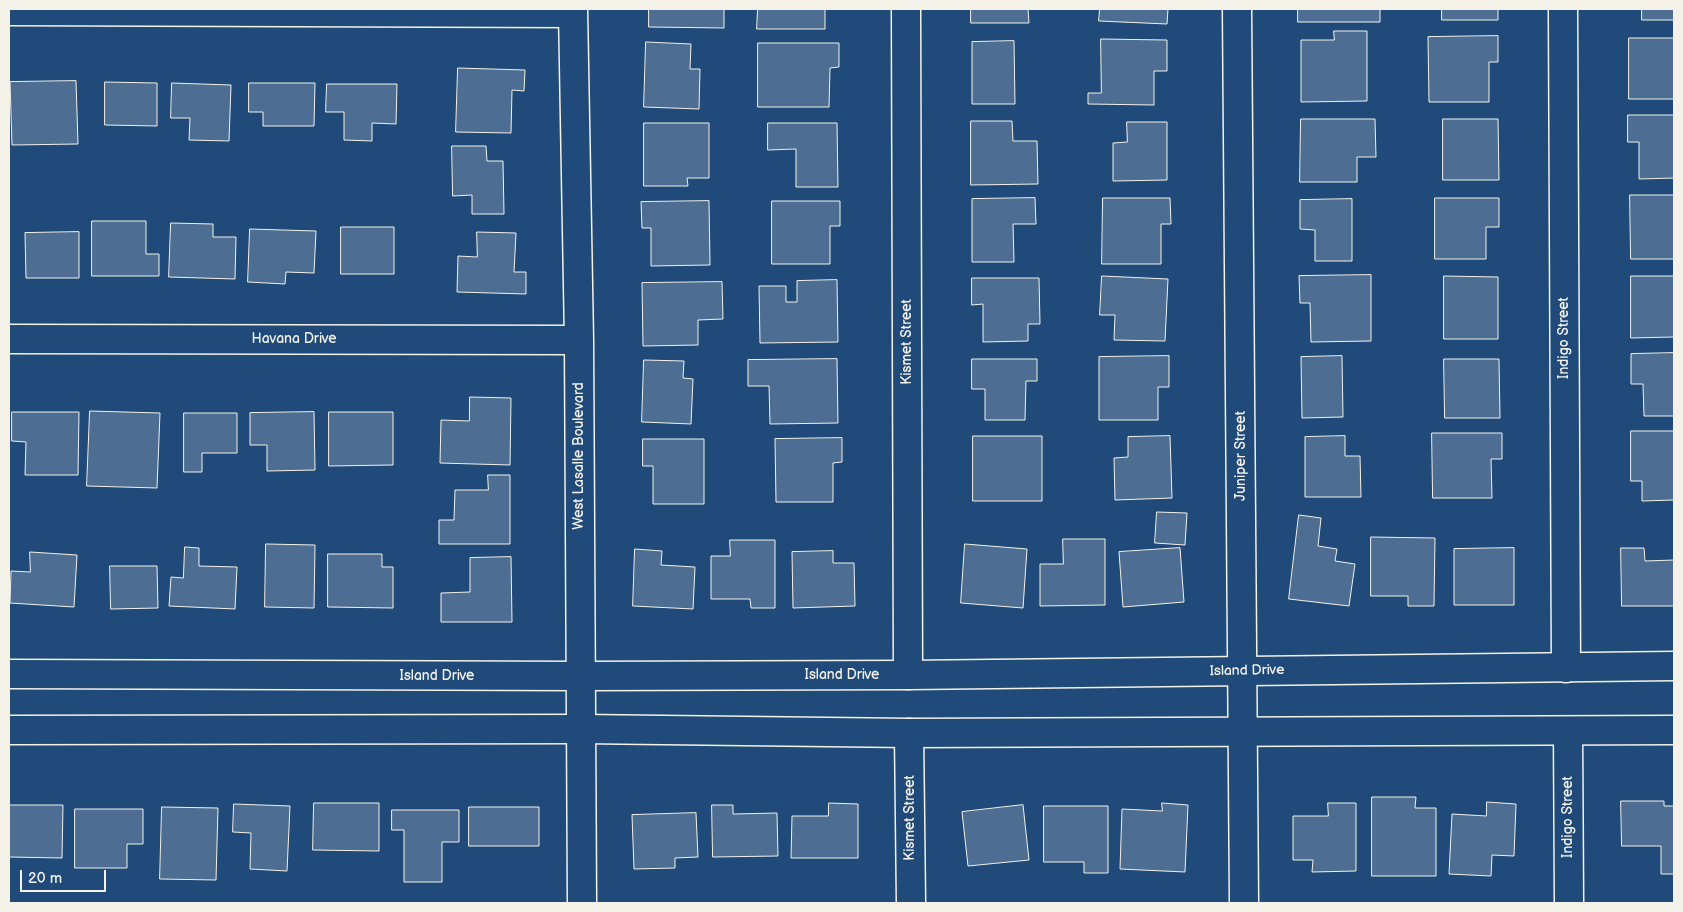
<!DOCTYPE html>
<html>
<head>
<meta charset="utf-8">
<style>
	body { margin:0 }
	#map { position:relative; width:1683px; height:912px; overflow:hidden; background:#1f4a7a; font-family:"Balsamiq Sans",sans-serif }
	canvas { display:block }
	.frame { position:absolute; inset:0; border:10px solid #f4f1e8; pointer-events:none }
	.scale { position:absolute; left:20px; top:870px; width:86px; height:22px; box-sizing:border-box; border:2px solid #f4f1e8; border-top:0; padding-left:6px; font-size:15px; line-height:18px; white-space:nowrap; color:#f4f1e8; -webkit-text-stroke:4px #1f4a7a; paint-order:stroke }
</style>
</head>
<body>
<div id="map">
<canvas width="1683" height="912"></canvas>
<div class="frame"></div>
<div class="scale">20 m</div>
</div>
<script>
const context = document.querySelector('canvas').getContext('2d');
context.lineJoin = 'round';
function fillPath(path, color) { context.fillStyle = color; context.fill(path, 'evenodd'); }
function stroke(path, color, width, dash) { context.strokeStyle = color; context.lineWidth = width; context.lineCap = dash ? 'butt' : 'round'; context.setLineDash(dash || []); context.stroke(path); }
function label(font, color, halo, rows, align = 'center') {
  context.font = font + ' "Balsamiq Sans",sans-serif'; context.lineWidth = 4; context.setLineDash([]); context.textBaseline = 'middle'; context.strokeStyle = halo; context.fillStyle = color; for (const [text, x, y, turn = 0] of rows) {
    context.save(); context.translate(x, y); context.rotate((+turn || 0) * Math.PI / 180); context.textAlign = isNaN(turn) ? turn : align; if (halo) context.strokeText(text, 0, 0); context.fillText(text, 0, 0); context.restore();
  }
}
const building = new Path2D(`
	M 649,9 L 724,9 L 724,28 L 649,27 Z
	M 758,9 L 825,9 L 825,29 L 757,29 Z
	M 971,9 L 1028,9 L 1029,23 L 971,23 Z
	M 1100,9 L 1168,9 L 1167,24 L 1099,21 Z
	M 1298,9 L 1380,9 L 1380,22 L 1298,22 Z
	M 1442,9 L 1498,9 L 1498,20 L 1442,20 Z
	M 1642,9 L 1674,9 L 1674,20 L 1642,20 Z
	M 1334,31 L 1367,31 L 1367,101 L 1301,102 L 1301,40 L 1334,40 Z
	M 1498,36 L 1498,62 L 1489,62 L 1489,102 L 1429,102 L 1428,37 Z
	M 1629,38 L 1674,38 L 1674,99 L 1629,99 Z
	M 1101,39 L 1167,40 L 1167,71 L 1154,71 L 1154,105 L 1088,104 L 1088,93 L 1101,93 Z
	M 1014,41 L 1015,104 L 972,104 L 972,42 Z
	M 646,42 L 691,44 L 690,69 L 700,69 L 699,109 L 644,107 Z
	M 758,43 L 839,43 L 839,67 L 830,68 L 829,107 L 758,107 Z
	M 458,68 L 525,70 L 524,91 L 512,90 L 511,133 L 456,132 Z
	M 76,81 L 78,144 L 12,145 L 10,82 Z
	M 105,82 L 157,83 L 157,126 L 105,125 Z
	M 172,83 L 231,85 L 229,141 L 189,140 L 190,118 L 171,118 Z
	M 249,83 L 315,83 L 314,126 L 263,126 L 263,112 L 249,112 Z
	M 327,84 L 397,84 L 396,124 L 372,123 L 372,141 L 344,140 L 344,112 L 326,112 Z
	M 1628,115 L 1674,115 L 1674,178 L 1639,179 L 1639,142 L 1628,142 Z
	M 1301,119 L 1375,119 L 1376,157 L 1357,157 L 1357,182 L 1300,182 Z
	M 1443,119 L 1498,119 L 1499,180 L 1443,180 Z
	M 971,121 L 1012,121 L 1013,141 L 1037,141 L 1038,184 L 971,185 Z
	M 1127,122 L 1167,122 L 1167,180 L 1113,181 L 1113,143 L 1127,142 Z
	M 644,123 L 709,123 L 709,178 L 687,178 L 688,186 L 644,186 Z
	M 768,123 L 837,123 L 838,187 L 796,187 L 796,149 L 768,150 Z
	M 452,146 L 486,146 L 487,161 L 503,161 L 504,214 L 472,214 L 472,195 L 453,196 Z
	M 1630,195 L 1674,195 L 1674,259 L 1631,259 Z
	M 1035,198 L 1036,224 L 1013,224 L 1014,262 L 972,262 L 972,199 Z
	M 1103,198 L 1170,198 L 1171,224 L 1161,224 L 1161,264 L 1102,264 Z
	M 1435,198 L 1499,198 L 1499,227 L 1486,227 L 1486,259 L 1435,259 Z
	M 1352,199 L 1352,261 L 1315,261 L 1315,230 L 1300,229 L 1300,200 Z
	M 709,201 L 710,265 L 651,266 L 651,228 L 642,228 L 641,202 Z
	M 772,201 L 840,201 L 840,226 L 830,226 L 830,264 L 772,264 Z
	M 92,221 L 146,221 L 146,254 L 159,254 L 159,276 L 92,276 Z
	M 171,223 L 213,224 L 213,237 L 236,237 L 235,279 L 169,277 Z
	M 341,227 L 394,227 L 394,274 L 341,274 Z
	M 250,229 L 316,231 L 314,273 L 286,272 L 285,284 L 248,282 Z
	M 79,232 L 79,278 L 26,278 L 25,233 Z
	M 477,232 L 516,233 L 514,272 L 526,272 L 526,294 L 457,292 L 458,256 L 477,257 Z
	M 1371,275 L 1371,341 L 1311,342 L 1310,303 L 1300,303 L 1299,276 Z
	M 1102,276 L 1168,279 L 1165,341 L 1114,340 L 1115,315 L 1100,315 Z
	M 1444,276 L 1498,277 L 1498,339 L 1444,339 Z
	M 1631,276 L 1674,276 L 1674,337 L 1631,338 Z
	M 972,278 L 1039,278 L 1040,324 L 1028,324 L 1028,341 L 983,342 L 983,304 L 972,305 Z
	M 837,280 L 838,342 L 760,343 L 759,286 L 786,286 L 786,302 L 797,302 L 797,281 Z
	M 722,282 L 723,319 L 698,320 L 698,345 L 643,346 L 642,283 Z
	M 1674,353 L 1674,416 L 1644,416 L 1643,384 L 1631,384 L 1631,354 Z
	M 1169,356 L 1169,387 L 1158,387 L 1158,420 L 1099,420 L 1099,357 Z
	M 1342,356 L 1343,417 L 1302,418 L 1301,357 Z
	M 837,359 L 838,423 L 770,424 L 769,386 L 748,386 L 748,360 Z
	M 972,359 L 1037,359 L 1037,381 L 1026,381 L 1025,420 L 985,420 L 985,389 L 972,389 Z
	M 1444,359 L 1499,359 L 1500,418 L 1445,418 Z
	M 644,360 L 684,361 L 683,378 L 693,379 L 691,424 L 642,422 Z
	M 470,397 L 511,398 L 510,465 L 440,463 L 441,420 L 469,421 Z
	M 90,411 L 160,413 L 157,488 L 87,486 Z
	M 12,412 L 79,412 L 78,475 L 25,475 L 26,442 L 12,441 Z
	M 314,412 L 315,470 L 267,471 L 267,445 L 250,445 L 250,413 Z
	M 329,412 L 393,412 L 393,465 L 329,466 Z
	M 184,413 L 237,413 L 237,453 L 202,453 L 202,472 L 184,472 Z
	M 1631,431 L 1674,431 L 1674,500 L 1642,501 L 1642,481 L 1631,481 Z
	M 1432,433 L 1502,433 L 1502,459 L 1491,459 L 1492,498 L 1433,498 Z
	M 973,436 L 1042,436 L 1042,501 L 973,501 Z
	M 1170,436 L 1172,498 L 1115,500 L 1114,458 L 1128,457 L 1128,437 Z
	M 1345,436 L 1345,456 L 1360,456 L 1361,497 L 1305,497 L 1305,437 Z
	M 842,438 L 842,462 L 833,463 L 833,502 L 776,502 L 775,439 Z
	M 643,439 L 704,439 L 704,504 L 653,504 L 653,466 L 643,466 Z
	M 488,475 L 510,475 L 510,544 L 439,544 L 439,520 L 454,520 L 455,490 L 488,490 Z
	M 1157,512 L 1187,513 L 1185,545 L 1155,543 Z
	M 1299,515 L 1321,518 L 1318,546 L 1337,549 L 1335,561 L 1355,564 L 1349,606 L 1289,599 Z
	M 1371,537 L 1435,538 L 1434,606 L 1408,606 L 1408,596 L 1371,596 Z
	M 1063,539 L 1105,539 L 1105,605 L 1040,606 L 1040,564 L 1063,564 Z
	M 730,540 L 775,540 L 775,608 L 751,608 L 750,599 L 711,599 L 711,556 L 730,556 Z
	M 266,544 L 315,545 L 314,608 L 265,607 Z
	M 965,544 L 1027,549 L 1023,608 L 961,603 Z
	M 185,547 L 199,548 L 199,566 L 237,567 L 235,609 L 169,606 L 171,577 L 183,578 Z
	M 1180,548 L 1184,602 L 1123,607 L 1119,552 Z
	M 1514,548 L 1514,605 L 1454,605 L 1454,549 Z
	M 1621,548 L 1644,548 L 1645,561 L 1674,560 L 1674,606 L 1622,606 Z
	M 635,549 L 662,551 L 661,565 L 695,567 L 693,609 L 633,606 Z
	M 833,551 L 833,563 L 854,563 L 855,606 L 793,608 L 792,552 Z
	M 30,552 L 77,555 L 74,607 L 10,603 L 11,571 L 30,572 Z
	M 328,554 L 382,554 L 382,567 L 393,567 L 393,608 L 328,607 Z
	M 511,557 L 512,622 L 441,622 L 441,593 L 470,592 L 470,558 Z
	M 110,566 L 157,566 L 158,608 L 111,609 Z
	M 1372,797 L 1416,797 L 1415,808 L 1436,808 L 1436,876 L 1372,876 Z
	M 1621,801 L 1664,801 L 1664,806 L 1674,806 L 1674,874 L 1661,874 L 1661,846 L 1622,846 Z
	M 1487,802 L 1516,804 L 1514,856 L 1492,855 L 1491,876 L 1449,874 L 1452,814 L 1486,816 Z
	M 314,803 L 379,803 L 379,851 L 313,850 Z
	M 829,803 L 858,804 L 858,858 L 791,858 L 792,816 L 828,816 Z
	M 1162,803 L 1188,805 L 1185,872 L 1120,869 L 1122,809 L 1162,811 Z
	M 1328,803 L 1356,803 L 1356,871 L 1312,872 L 1313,860 L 1293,860 L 1293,816 L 1328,816 Z
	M 234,804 L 290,806 L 287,871 L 250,869 L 251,833 L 233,832 Z
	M 9,805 L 63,805 L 62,858 L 9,857 Z
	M 712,805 L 733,805 L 733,814 L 777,813 L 778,856 L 713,857 Z
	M 1023,805 L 1029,860 L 968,866 L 962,812 Z
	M 1044,806 L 1108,806 L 1108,873 L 1084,873 L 1084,862 L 1044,862 Z
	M 162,807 L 218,808 L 216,880 L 160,879 Z
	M 469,807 L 539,807 L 539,846 L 469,846 Z
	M 75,809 L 143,809 L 143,844 L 127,844 L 127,868 L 75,868 Z
	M 392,810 L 459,810 L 459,842 L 442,842 L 442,882 L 404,882 L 404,830 L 392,830 Z
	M 696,813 L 698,857 L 675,858 L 675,868 L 634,869 L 632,815 Z`);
fillPath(building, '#4d6e92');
stroke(building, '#f4f1e8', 1);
const street = new Path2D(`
	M 573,9 L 579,340 L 582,903
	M 906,9 L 908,675
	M 1237,9 L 1244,903
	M 1563,9 L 1566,668
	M 9,11 L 573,13
	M 9,339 L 579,340
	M 1568,731 L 1569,903
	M 909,733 L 911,903`);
const secondary = new Path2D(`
	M 9,674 L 581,676 L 908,675 L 1674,666
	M 9,730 L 581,729 L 909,733 L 1674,730`);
stroke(street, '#f4f1e8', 31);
stroke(secondary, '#f4f1e8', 31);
stroke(street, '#1f4a7a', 28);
stroke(secondary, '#1f4a7a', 28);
label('14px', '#f4f1e8', '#1f4a7a', [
	["Indigo Street",1564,338,-90],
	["Havana Drive",294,339],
	["Kismet Street",907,342,-90],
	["West Lasalle Boulevard",579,456,-90],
	["Juniper Street",1241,456,-90],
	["Island Drive",1247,671,-1],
	["Island Drive",842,675],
	["Island Drive",437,676],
	["Indigo Street",1568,817,-90],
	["Kismet Street",910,818,-90]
]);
</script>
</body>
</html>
